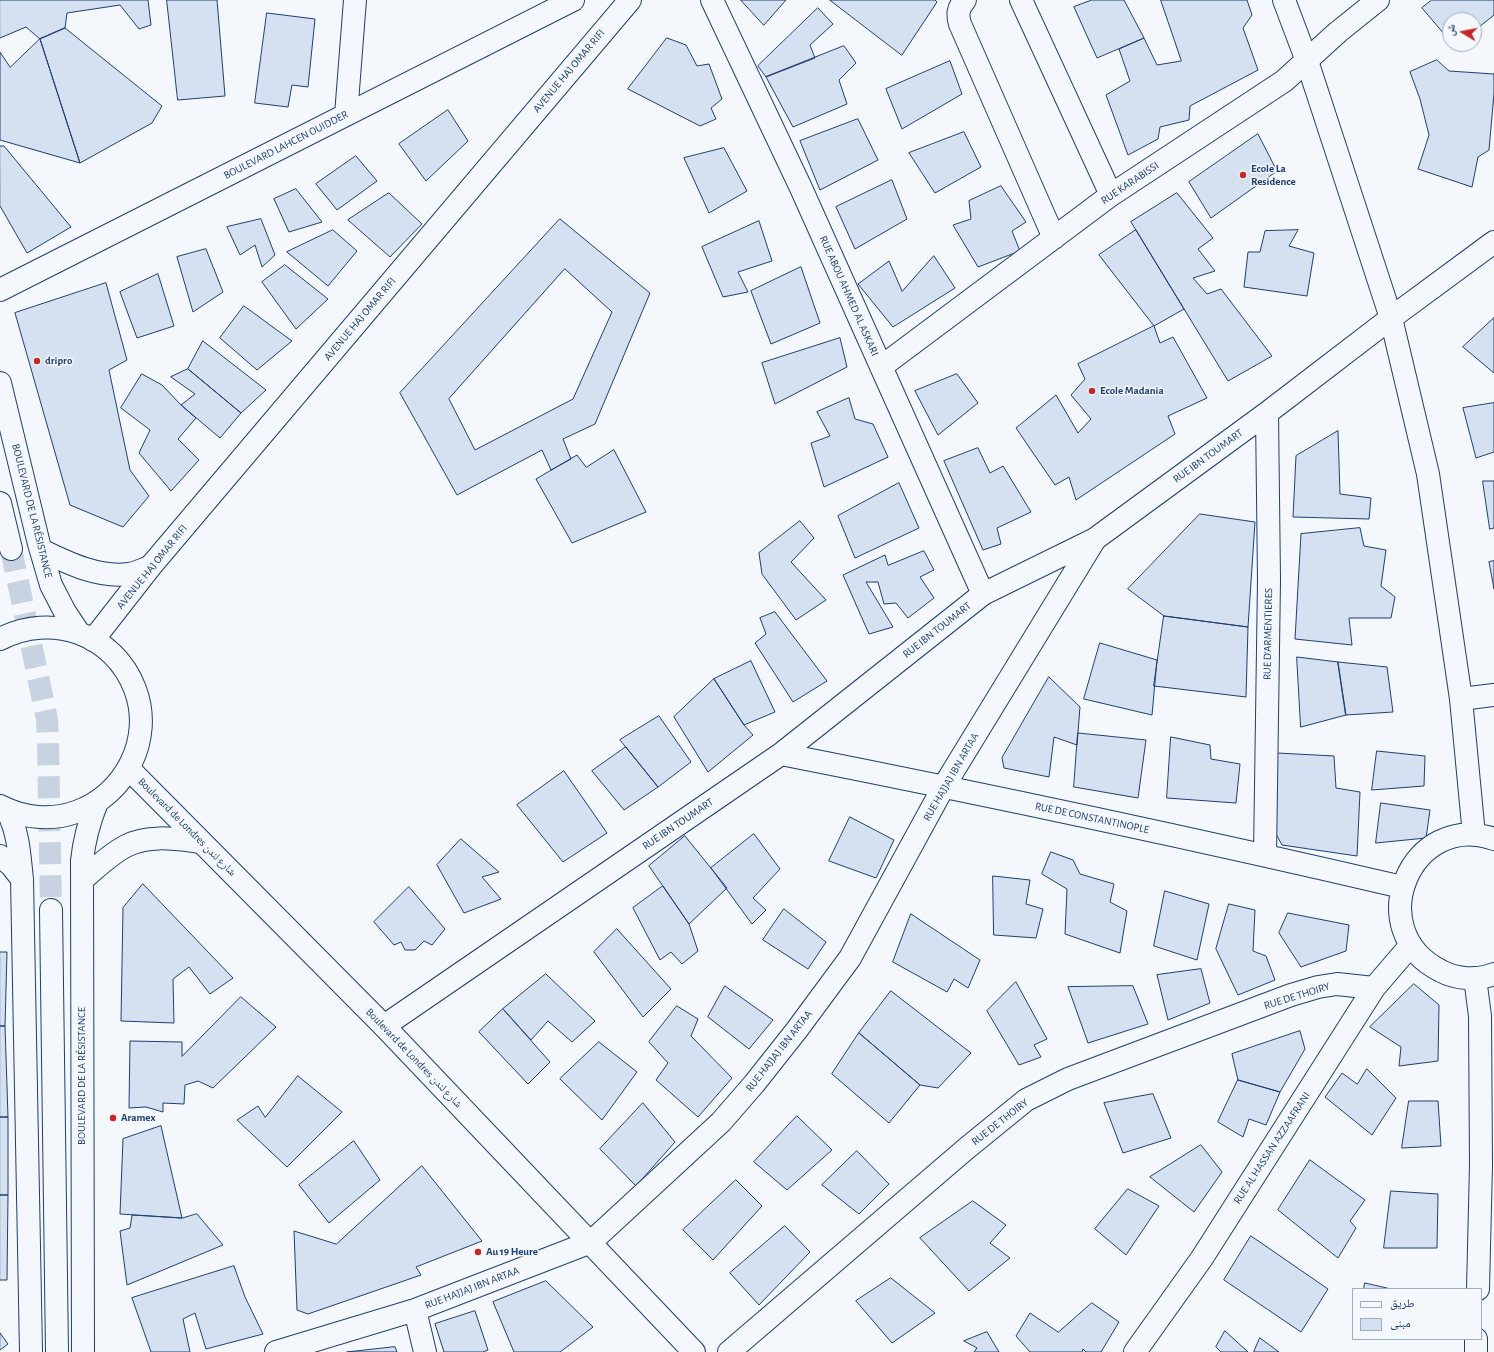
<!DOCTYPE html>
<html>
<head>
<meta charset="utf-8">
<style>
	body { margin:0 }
	#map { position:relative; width:1494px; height:1352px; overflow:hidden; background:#f4f7fb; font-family:"Alegreya Sans","Noto Naskh Arabic",sans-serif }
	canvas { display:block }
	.legend { position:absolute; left:1352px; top:1288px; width:130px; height:52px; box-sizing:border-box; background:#f4f7fb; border:1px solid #9eadc5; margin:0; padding:5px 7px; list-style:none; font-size:12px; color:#1d3f73 }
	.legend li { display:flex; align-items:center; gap:8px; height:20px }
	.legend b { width:20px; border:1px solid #9eadc5 }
	.north { position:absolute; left:1442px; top:12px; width:40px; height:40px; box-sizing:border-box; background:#f4f7fb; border:1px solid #9eadc5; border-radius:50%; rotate:280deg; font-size:11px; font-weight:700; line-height:16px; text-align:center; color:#1d3f73 }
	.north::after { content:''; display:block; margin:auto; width:14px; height:18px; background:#c62828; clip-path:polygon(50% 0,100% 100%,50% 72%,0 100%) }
</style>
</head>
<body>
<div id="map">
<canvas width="1494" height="1352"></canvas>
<ul class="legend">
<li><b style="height:5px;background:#f4f7fb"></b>طريق</li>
<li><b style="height:11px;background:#d5e0f0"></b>مبنى</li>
</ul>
<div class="north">ش</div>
</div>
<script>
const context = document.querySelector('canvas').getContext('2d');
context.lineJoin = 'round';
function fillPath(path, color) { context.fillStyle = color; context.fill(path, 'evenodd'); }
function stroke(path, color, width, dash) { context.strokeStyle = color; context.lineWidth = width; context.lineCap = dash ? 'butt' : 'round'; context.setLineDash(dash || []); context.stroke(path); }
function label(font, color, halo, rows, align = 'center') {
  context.font = font + ' "Alegreya Sans","Noto Naskh Arabic",sans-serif'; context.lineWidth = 3; context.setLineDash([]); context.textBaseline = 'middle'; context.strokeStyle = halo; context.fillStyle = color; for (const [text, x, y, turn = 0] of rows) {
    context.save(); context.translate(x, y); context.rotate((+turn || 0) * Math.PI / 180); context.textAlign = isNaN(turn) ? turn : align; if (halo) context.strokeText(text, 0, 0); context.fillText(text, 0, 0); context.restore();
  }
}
const building = new Path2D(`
	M 0,0 L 148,0 L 151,25 L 139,29 L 120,5 L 67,13 L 65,28 L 40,39 L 26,27 L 0,38 Z
	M 167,0 L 217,0 L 225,96 L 178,100 Z
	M 741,0 L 786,0 L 764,25 Z
	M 830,0 L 935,0 L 937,2 L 902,55 Z
	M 1092,0 L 1124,0 L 1144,38 L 1097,58 L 1074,7 Z
	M 1161,0 L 1247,0 L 1252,15 L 1243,28 L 1258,70 L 1190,106 L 1189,120 L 1160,127 L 1158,139 L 1128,155 L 1106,95 L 1130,81 L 1119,49 L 1144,38 L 1157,65 L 1181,61 Z
	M 1432,0 L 1494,0 L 1494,15 L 1474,31 L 1474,20 L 1450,20 L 1450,41 L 1422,8 Z
	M 818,8 L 833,24 L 810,45 L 815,58 L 766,77 L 758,66 Z
	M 267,13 L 315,19 L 308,87 L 292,85 L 288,107 L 255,103 Z
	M 65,28 L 162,106 L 152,123 L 80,163 L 40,39 Z
	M 667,38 L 686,45 L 697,66 L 709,64 L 722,99 L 711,108 L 716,119 L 700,126 L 628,89 Z
	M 40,39 L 80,163 L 0,140 L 0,52 L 10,67 Z
	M 844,46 L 856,63 L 839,80 L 847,104 L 793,127 L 766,77 Z
	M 1437,60 L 1449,71 L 1494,74 L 1494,93 L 1489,150 L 1478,157 L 1472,187 L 1418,169 L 1429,135 L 1420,99 L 1410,72 Z
	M 950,61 L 962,94 L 902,129 L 886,89 Z
	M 448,110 L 468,141 L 426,181 L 399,144 Z
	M 858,119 L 878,160 L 820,190 L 800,141 Z
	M 964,132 L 981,167 L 935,193 L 909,153 Z
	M 1258,134 L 1277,171 L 1211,218 L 1189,182 Z
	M 0,146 L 4,146 L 71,227 L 27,253 L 0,206 Z
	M 724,148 L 747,191 L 709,213 L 684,158 Z
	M 356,156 L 377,181 L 337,210 L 316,184 Z
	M 892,180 L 907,219 L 855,249 L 836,207 Z
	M 1001,186 L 1026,222 L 1012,231 L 1020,251 L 978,267 L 953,225 L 971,219 L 969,201 Z
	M 296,189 L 322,222 L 289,232 L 274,199 Z
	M 389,193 L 422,224 L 390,257 L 348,220 Z
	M 1177,193 L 1213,238 L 1198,249 L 1215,271 L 1193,278 L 1207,294 L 1221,289 L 1272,356 L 1228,381 L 1131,222 Z
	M 261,219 L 275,255 L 262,267 L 255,245 L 240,255 L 227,227 Z
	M 560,219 L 650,293 L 595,424 L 563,439 L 571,459 L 551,470 L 542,450 L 457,495 L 400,393 ZM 565,269 L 612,312 L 573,399 L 475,450 L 449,399 Z
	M 759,221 L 772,261 L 738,272 L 748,292 L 723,297 L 702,247 Z
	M 333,230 L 357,251 L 328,286 L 287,252 Z
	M 1136,230 L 1184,309 L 1154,326 L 1099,255 Z
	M 1298,230 L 1289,246 L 1314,253 L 1307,296 L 1244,287 L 1248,252 L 1260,252 L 1265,231 Z
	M 206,249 L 223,292 L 193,312 L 177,257 Z
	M 934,256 L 955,288 L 893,327 L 858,284 L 889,261 L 902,291 Z
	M 285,265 L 328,299 L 296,329 L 262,282 Z
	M 801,267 L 820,323 L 771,344 L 751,291 Z
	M 158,274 L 174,326 L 137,338 L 120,292 Z
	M 106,283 L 127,360 L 109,370 L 130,470 L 149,496 L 123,527 L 70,505 L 15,313 Z
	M 244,306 L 292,341 L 257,370 L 220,338 Z
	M 1494,318 L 1494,373 L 1463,347 Z
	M 1154,326 L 1160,343 L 1173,337 L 1207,398 L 1168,416 L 1175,434 L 1076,500 L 1069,477 L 1055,485 L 1016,428 L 1056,395 L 1078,433 L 1091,419 L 1071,395 L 1085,379 L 1078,364 Z
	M 840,338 L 847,367 L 775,404 L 762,363 Z
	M 203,341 L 266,390 L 241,413 L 188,369 Z
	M 188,369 L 241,413 L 220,438 L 181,405 L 195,394 L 171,377 Z
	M 142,374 L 162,385 L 181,405 L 196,418 L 178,439 L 199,460 L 171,491 L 139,453 L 150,430 L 121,408 Z
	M 957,374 L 978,403 L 938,435 L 915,391 Z
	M 849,398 L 855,419 L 873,424 L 888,457 L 824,487 L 811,443 L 830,436 L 817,412 Z
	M 1494,403 L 1494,452 L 1476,458 L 1463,408 Z
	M 1338,431 L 1340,494 L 1371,498 L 1369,519 L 1293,517 L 1296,456 Z
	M 978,448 L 990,473 L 1003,466 L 1031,512 L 997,528 L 1001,544 L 983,550 L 944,461 Z
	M 614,450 L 646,512 L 572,543 L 536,479 L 577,455 L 586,467 Z
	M 1483,481 L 1494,481 L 1494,528 L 1490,529 Z
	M 899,483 L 919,528 L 855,558 L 838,516 Z
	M 1200,514 L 1255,522 L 1248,627 L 1164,616 L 1128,589 Z
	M 800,521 L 814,538 L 791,562 L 826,600 L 796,620 L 762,574 L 759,553 Z
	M 1360,528 L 1364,546 L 1386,550 L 1381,586 L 1395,597 L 1391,618 L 1349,618 L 1352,645 L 1295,639 L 1301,534 Z
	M 924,551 L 934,570 L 920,577 L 934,598 L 908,618 L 896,603 L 884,604 L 878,582 L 866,582 L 893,627 L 869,634 L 843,575 L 885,555 L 888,565 Z
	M 1494,561 L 1494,589 L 1489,562 Z
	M 775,612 L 827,681 L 793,702 L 755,643 L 766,634 L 760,618 Z
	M 1164,616 L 1248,627 L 1246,697 L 1154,686 Z
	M 1100,643 L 1157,660 L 1152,715 L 1084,699 Z
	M 1297,657 L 1338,662 L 1346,715 L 1301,727 Z
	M 751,661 L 775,712 L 744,725 L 714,679 Z
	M 1338,662 L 1387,667 L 1393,712 L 1346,715 Z
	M 1049,677 L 1080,707 L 1077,745 L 1054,737 L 1049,777 L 1004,768 L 1002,758 Z
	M 714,679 L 744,725 L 753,735 L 708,772 L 674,717 Z
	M 659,716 L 691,762 L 658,787 L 620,740 Z
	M 1078,733 L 1146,740 L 1138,798 L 1074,787 Z
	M 1171,737 L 1210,745 L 1211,759 L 1240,764 L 1236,803 L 1167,798 Z
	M 626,747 L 658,787 L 624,810 L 592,771 Z
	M 1377,751 L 1425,756 L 1424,786 L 1372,790 Z
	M 1277,753 L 1334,756 L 1336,788 L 1360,792 L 1357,856 L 1282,845 L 1270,823 Z
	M 564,771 L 607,833 L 563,862 L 517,805 Z
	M 1381,803 L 1430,810 L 1426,838 L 1376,843 Z
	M 850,817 L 894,840 L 876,878 L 829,861 Z
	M 754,834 L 780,869 L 753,898 L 766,910 L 752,924 L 711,868 Z
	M 685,836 L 727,888 L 689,924 L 649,866 Z
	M 461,839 L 499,872 L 482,877 L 501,899 L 464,913 L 437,865 Z
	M 1051,852 L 1073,860 L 1080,874 L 1114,884 L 1110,902 L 1127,911 L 1120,953 L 1065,934 L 1067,889 L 1042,874 Z
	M 993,876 L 1030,880 L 1026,904 L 1043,909 L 1036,938 L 994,935 Z
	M 143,884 L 233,978 L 210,994 L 189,967 L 173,979 L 174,1023 L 121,1021 L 123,908 Z
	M 663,886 L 689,924 L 698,951 L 682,964 L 671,952 L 660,960 L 633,908 Z
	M 409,887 L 445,929 L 432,945 L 424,941 L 415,950 L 405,950 L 401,942 L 394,945 L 374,922 Z
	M 1165,891 L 1209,904 L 1197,960 L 1154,946 Z
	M 1229,904 L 1255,910 L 1253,951 L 1266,956 L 1275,980 L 1238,995 L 1216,949 Z
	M 784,909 L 826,942 L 808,969 L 763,940 Z
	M 1288,913 L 1349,925 L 1346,951 L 1301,967 L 1279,933 Z
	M 911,914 L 980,960 L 968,988 L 954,979 L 947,992 L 893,962 Z
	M 617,929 L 671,989 L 643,1017 L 594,952 Z
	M 0,952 L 7,952 L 5,1026 L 0,1026 Z
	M 1201,969 L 1210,1003 L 1168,1020 L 1157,975 Z
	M 546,974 L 595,1021 L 572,1042 L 548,1021 L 531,1040 L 503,1009 Z
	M 1016,982 L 1047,1039 L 1034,1045 L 1041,1057 L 1019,1065 L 987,1011 Z
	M 1414,984 L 1439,1005 L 1438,1061 L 1399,1066 L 1401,1047 L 1370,1027 Z
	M 725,986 L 773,1020 L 749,1049 L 708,1017 Z
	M 1133,986 L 1148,1024 L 1088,1043 L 1068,987 Z
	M 891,991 L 971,1053 L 938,1088 L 920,1085 L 859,1033 Z
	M 241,997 L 276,1027 L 213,1088 L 198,1081 L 185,1085 L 184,1104 L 163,1103 L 163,1112 L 146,1107 L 129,1108 L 130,1041 L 182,1042 L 182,1056 Z
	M 677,1006 L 698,1019 L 691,1036 L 732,1078 L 698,1117 L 656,1080 L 668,1063 L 649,1042 Z
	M 503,1009 L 550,1062 L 528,1084 L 479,1032 Z
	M 0,1026 L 5,1026 L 8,1117 L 0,1117 Z
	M 1300,1031 L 1305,1049 L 1280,1092 L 1238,1080 L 1232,1054 Z
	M 859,1033 L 920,1085 L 889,1123 L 832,1074 Z
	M 599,1042 L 637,1072 L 602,1120 L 560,1079 Z
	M 1367,1069 L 1396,1098 L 1372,1135 L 1325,1097 L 1342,1073 L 1357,1084 Z
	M 298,1076 L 342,1112 L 287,1167 L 237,1120 L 258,1106 L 265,1117 Z
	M 1238,1080 L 1280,1092 L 1266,1125 L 1249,1119 L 1243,1137 L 1218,1122 Z
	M 1153,1094 L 1171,1138 L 1123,1153 L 1104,1103 Z
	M 1409,1101 L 1438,1101 L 1441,1146 L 1402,1148 Z
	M 643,1103 L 675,1142 L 636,1186 L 600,1149 Z
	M 797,1116 L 832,1150 L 787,1190 L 754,1162 Z
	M 0,1117 L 8,1117 L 8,1195 L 0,1195 Z
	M 161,1126 L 182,1218 L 120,1214 L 123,1139 Z
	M 354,1141 L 380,1180 L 329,1223 L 299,1185 Z
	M 1201,1145 L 1222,1172 L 1194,1212 L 1150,1177 Z
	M 857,1151 L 889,1184 L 859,1214 L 822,1185 Z
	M 1310,1160 L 1365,1200 L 1350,1221 L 1356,1228 L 1338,1258 L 1278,1210 Z
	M 422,1166 L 482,1241 L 416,1267 L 421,1275 L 308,1314 L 297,1310 L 294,1231 L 336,1244 Z
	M 736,1180 L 762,1206 L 713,1260 L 683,1230 Z
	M 1128,1189 L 1159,1206 L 1126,1255 L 1095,1229 Z
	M 1391,1191 L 1438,1194 L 1437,1248 L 1384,1248 Z
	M 0,1195 L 8,1195 L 7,1280 L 0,1280 Z
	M 973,1201 L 1006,1225 L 990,1243 L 1010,1258 L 969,1291 L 920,1238 Z
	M 197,1214 L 223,1245 L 127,1285 L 120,1231 L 130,1228 L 132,1215 L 182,1218 Z
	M 785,1226 L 810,1252 L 759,1305 L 730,1273 Z
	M 1251,1236 L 1328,1289 L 1301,1332 L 1224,1280 Z
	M 234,1266 L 245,1297 L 263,1334 L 206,1349 L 195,1313 L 183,1319 L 190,1352 L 151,1352 L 132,1298 Z
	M 891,1278 L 935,1313 L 892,1343 L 856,1301 Z
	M 546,1281 L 593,1327 L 560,1352 L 514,1352 L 493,1302 Z
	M 1365,1283 L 1391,1289 L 1364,1289 Z
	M 1092,1303 L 1119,1322 L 1101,1352 L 1086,1352 L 1083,1349 L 1082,1352 L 1030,1352 L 1016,1336 L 1030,1313 L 1058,1332 Z
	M 475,1311 L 488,1350 L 483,1352 L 444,1352 L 435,1324 Z
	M 1225,1331 L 1248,1352 L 1221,1352 L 1216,1347 Z
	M 987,1332 L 999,1352 L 974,1352 L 977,1348 L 964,1341 Z
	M 0,1333 L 8,1344 L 0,1350 Z
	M 1260,1338 L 1279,1352 L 1254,1352 Z
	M 395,1347 L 397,1352 L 347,1352 Z`);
fillPath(building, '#d5e0f0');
stroke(building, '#1d3f73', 1);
stroke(new Path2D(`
	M 11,549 L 47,719 L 48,741 L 51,910`), '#c9d2e0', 22, [22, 11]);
const street = new Path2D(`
	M 712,0 L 801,188 L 983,594
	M 965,0 C 958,8 957,14 960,24 L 1054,238
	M 1021,0 L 1111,195
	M 346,115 L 355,0
	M 0,290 L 573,0
	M 881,367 L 1111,195 L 1284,81 L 1338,32 L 1378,0
	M 1461,699 L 1494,695
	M 781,754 C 989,795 1196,839 1402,887
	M 1265,855 L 1269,580 L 1267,413
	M 384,1026 L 781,754 L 983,594 L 1095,539 L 1267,413 L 1391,318 L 1494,242
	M 415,1310 L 425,1352
	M 276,1352 L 415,1310 L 591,1242 L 721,1122 L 754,1084 L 796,1031 L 850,958 L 944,786 L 1095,539
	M 729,1352 L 967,1148 L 1026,1100 L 1068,1079 L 1291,995 L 1318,987 L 1337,984 L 1374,988
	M 1135,1352 L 1202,1258 L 1374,988 L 1410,946`);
const secondary = new Path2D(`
	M 1284,0 L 1307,61 L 1391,318 L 1428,474 L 1461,699 L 1474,835
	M 93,640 L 150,567 L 630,0
	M 129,769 L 384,1026 L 694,1352
	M 1494,839 C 1411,810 1360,931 1441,971 C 1456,979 1477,981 1494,974
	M 1475,978 L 1480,1016 L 1481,1165 L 1478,1289
	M 1476,1352 L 1476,1339`);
const primary = new Path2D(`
	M 0,383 L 39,544 L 51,585 L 65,612 L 79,633
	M 0,503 L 11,549
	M 41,550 C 68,563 98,578 129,574 C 136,573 144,569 150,567
	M 0,639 C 52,612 114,634 135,689 C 154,739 125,795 76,812 C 51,821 23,818 0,806
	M 7,810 C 19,834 19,853 22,879 L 31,1352
	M 0,856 L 11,865 L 22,879
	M 82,880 C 96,868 109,855 126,846 C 148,834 177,839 201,842
	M 51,910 L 57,1352
	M 83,1352 L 82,861 C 84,840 89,822 97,802`);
stroke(street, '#1d3f73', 24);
stroke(secondary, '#1d3f73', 24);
stroke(primary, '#1d3f73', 24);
stroke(street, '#f4f7fb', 22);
stroke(secondary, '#f4f7fb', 22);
stroke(primary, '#f4f7fb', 22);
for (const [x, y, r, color] of [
	[1243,175,4,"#c62828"],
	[37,361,4,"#c62828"],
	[1092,391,4,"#c62828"],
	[113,1118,4,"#c62828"],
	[478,1252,4,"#c62828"]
]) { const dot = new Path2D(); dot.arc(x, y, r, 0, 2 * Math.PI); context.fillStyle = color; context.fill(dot); stroke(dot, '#f4f7fb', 1.5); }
label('11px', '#1d3f73', '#f4f7fb', [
	["AVENUE HAJ OMAR RIFI",569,71,-50],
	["BOULEVARD LAHCEN OUIDDER",286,145,-27],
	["RUE KARABISSI",1130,183,-34],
	["RUE ABOU AHMED AL ASKARI",849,296,66],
	["AVENUE HAJ OMAR RIFI",360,319,-50],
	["RUE IBN TOUMART",1208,456,-36],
	["BOULEVARD DE LA RÉSISTANCE",32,511,76],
	["AVENUE HAJ OMAR RIFI",152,567,-51],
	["RUE IBN TOUMART",937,630,-38],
	["RUE D'ARMENTIERES",1268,634,-89],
	["RUE HAJJAJ IBN ARTAA",951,777,-60],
	["RUE DE CONSTANTINOPLE",1092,818,12],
	["RUE IBN TOUMART",678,824,-34],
	["Boulevard de Londres شارع لندن",187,827,45],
	["RUE DE THOIRY",1297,996,-17],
	["RUE HAJJAJ IBN ARTAA",779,1051,-52],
	["Boulevard de Londres شارع لندن",414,1058,46],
	["BOULEVARD DE LA RÉSISTANCE",82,1076,-90],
	["RUE DE THOIRY",1000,1122,-38],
	["RUE AL HASSAN AZZAAFRANI",1272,1148,-57],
	["RUE HAJJAJ IBN ARTAA",472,1288,-21]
]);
label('bold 11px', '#1d3f73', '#f4f7fb', [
	["Ecole La",1251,169],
	["Residence",1251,182],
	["dripro",45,361],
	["Ecole Madania",1100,391],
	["Aramex",121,1118],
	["Au 19 Heure",486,1252]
], 'left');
</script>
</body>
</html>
